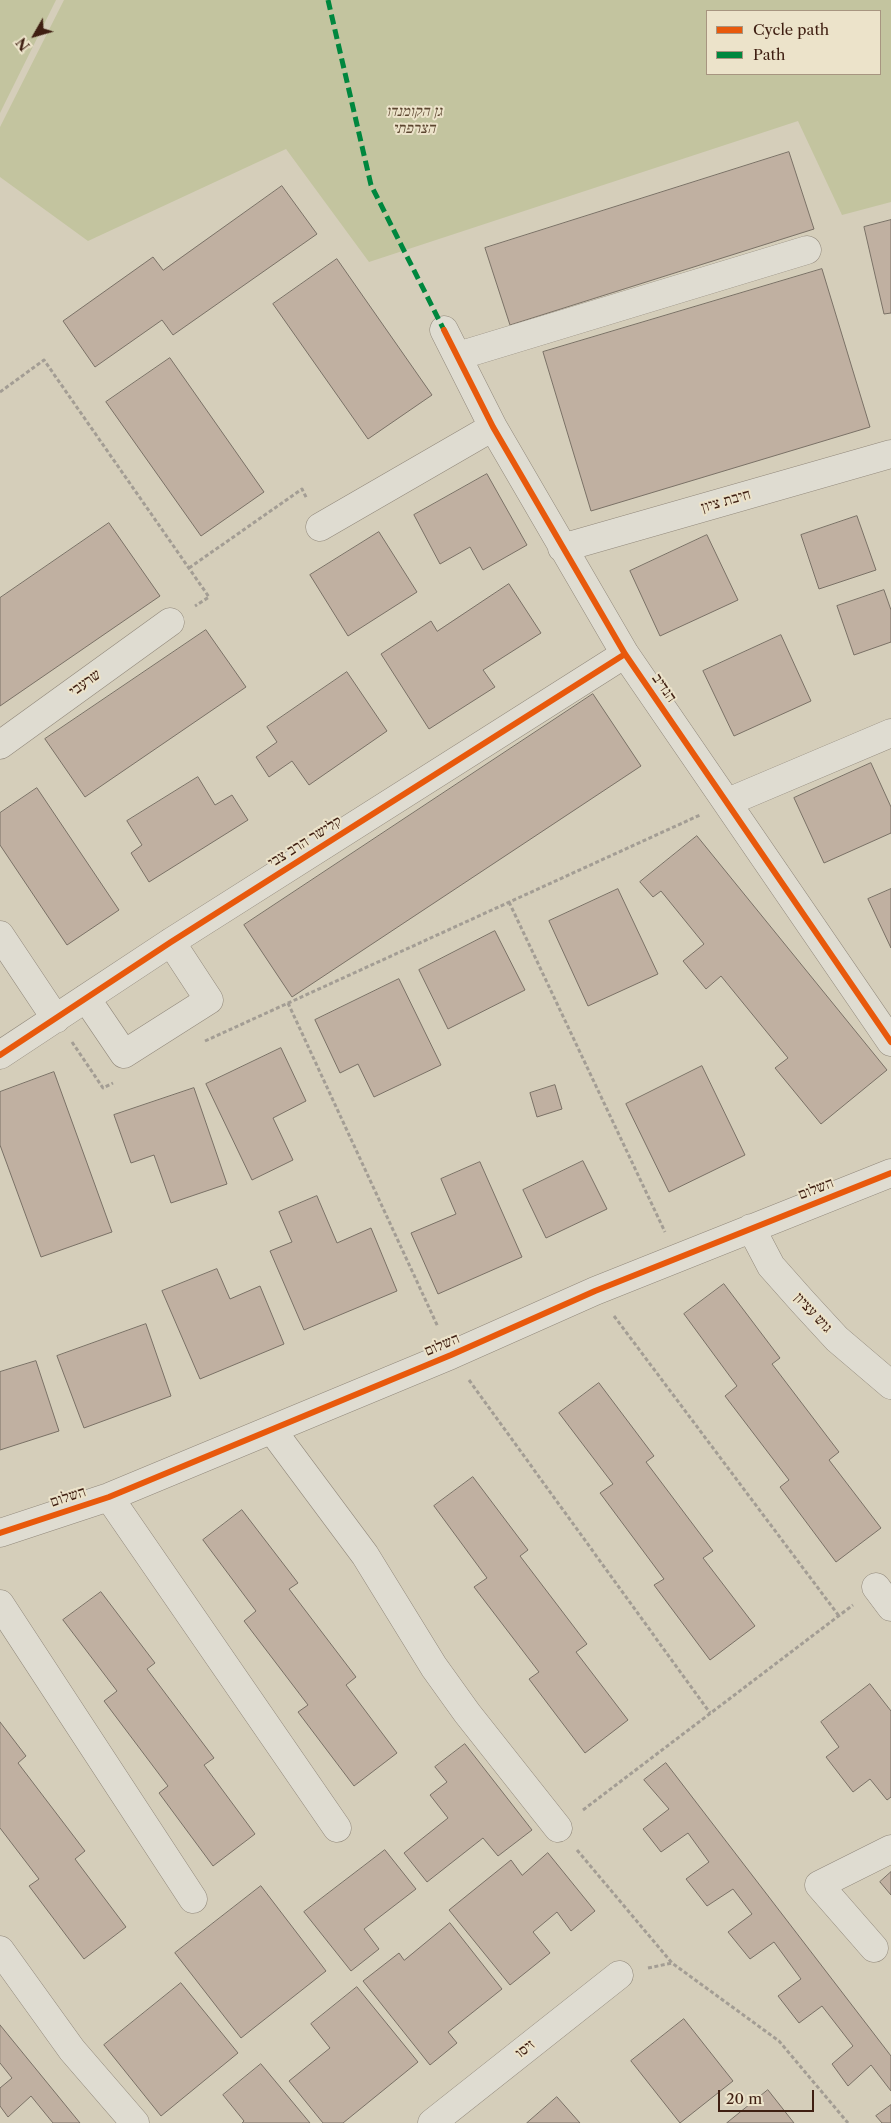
<!DOCTYPE html>
<html>
<head>
<meta charset="utf-8">
<style>
	body { margin:0 }
	#map { position:relative; width:891px; height:2123px; overflow:hidden; background:#d5ceba; font-family:"Libre Caslon Text",serif }
	canvas { display:block }
	.legend { position:absolute; left:706px; top:10px; width:175px; height:65px; box-sizing:border-box; background:#ece3ca; border:1px solid #a79580; margin:0; padding:6px 9px; list-style:none; font-size:15px; color:#3f1f12 }
	.legend li { display:flex; align-items:center; gap:10px; height:25px }
	.legend b { width:25px; border:1px solid #a79580 }
	.north { position:absolute; left:10px; top:10px; width:50px; height:50px; -webkit-text-stroke:4px #ece3ca; paint-order:stroke; rotate:232deg; font-size:14px; font-weight:700; line-height:20px; text-align:center; color:#3f1f12 }
	.north::after { content:''; display:block; margin:auto; width:18px; height:22px; background:#3f1f12; clip-path:polygon(50% 0,100% 100%,50% 72%,0 100%) }
	.scale { position:absolute; left:718px; top:2090px; width:96px; height:22px; box-sizing:border-box; border:2px solid #3f1f12; border-top:0; padding-left:6px; font-size:15px; line-height:18px; white-space:nowrap; color:#3f1f12; -webkit-text-stroke:4px #ece3ca; paint-order:stroke }
</style>
</head>
<body>
<div id="map">
<canvas width="891" height="2123"></canvas>
<ul class="legend">
<li><b style="height:6px;background:#e8590c"></b>Cycle path</li>
<li><b style="height:6px;background:#00873e"></b>Path</li>
</ul>
<div class="north">N</div>
<div class="scale">20 m</div>
</div>
<script>
const context = document.querySelector('canvas').getContext('2d');
context.lineJoin = 'round';
function fillPath(path, color) { context.fillStyle = color; context.fill(path, 'evenodd'); }
function stroke(path, color, width, dash) { context.strokeStyle = color; context.lineWidth = width; context.lineCap = dash ? 'butt' : 'round'; context.setLineDash(dash || []); context.stroke(path); }
function label(font, color, halo, rows, align = 'center') {
  context.font = font + ' "Libre Caslon Text","Frank Ruhl Libre",serif'; context.lineWidth = 4; context.setLineDash([]); context.textBaseline = 'middle'; context.strokeStyle = halo; context.fillStyle = color; for (const [text, x, y, turn = 0] of rows) {
    context.save(); context.translate(x, y); context.rotate((+turn || 0) * Math.PI / 180); context.textAlign = isNaN(turn) ? turn : align; if (halo) context.strokeText(text, 0, 0); context.fillText(text, 0, 0); context.restore();
  }
}
fillPath(new Path2D(`
	M 0,0 L 56,0 L 0,113 Z
	M 64,0 L 891,0 L 891,202 L 842,215 L 798,121 L 369,262 L 286,149 L 88,241 L 0,177 L 0,127 ZM 880,11 L 880,74 L 707,74 L 707,11 Z`), '#c3c49f');
const building = new Path2D(`
	M 789,152 L 814,229 L 510,325 L 485,248 Z
	M 282,186 L 317,234 L 173,335 L 162,320 L 95,367 L 63,321 L 153,257 L 163,270 Z
	M 891,220 L 891,313 L 884,314 L 864,227 Z
	M 337,259 L 432,395 L 368,439 L 273,304 Z
	M 822,269 L 870,427 L 591,511 L 543,352 Z
	M 170,358 L 264,492 L 201,536 L 106,402 Z
	M 487,474 L 527,545 L 483,570 L 470,547 L 440,564 L 414,515 Z
	M 857,516 L 876,570 L 819,589 L 801,535 Z
	M 109,523 L 160,596 L 0,706 L 0,598 Z
	M 379,532 L 417,592 L 348,636 L 310,575 Z
	M 707,535 L 738,600 L 660,636 L 630,571 Z
	M 509,584 L 541,633 L 483,670 L 495,687 L 429,729 L 381,654 L 431,621 L 437,631 Z
	M 884,590 L 891,610 L 891,642 L 854,655 L 837,606 Z
	M 206,630 L 246,687 L 85,797 L 45,739 Z
	M 781,635 L 811,701 L 734,736 L 703,671 Z
	M 347,672 L 387,731 L 309,785 L 292,761 L 269,777 L 256,757 L 277,742 L 267,727 Z
	M 593,694 L 641,766 L 292,997 L 244,925 Z
	M 871,763 L 891,807 L 891,833 L 824,863 L 794,798 Z
	M 198,777 L 215,805 L 232,795 L 248,820 L 149,882 L 131,853 L 142,845 L 127,821 Z
	M 37,788 L 119,910 L 67,945 L 0,845 L 0,813 Z
	M 697,836 L 887,1070 L 821,1124 L 775,1068 L 788,1058 L 721,976 L 706,989 L 683,961 L 704,944 L 661,891 L 653,897 L 640,882 Z
	M 618,889 L 658,974 L 588,1006 L 549,921 Z
	M 891,889 L 891,948 L 868,899 Z
	M 495,931 L 525,990 L 448,1029 L 419,970 Z
	M 399,979 L 441,1065 L 374,1097 L 358,1064 L 340,1073 L 315,1020 Z
	M 281,1048 L 306,1101 L 273,1118 L 293,1160 L 252,1180 L 206,1084 Z
	M 702,1066 L 745,1155 L 669,1192 L 626,1104 Z
	M 54,1072 L 112,1232 L 41,1257 L 0,1145 L 0,1092 Z
	M 555,1085 L 562,1109 L 537,1117 L 530,1093 Z
	M 194,1088 L 227,1184 L 171,1203 L 154,1155 L 131,1163 L 114,1115 Z
	M 583,1161 L 607,1209 L 546,1238 L 523,1190 Z
	M 480,1162 L 522,1257 L 438,1294 L 411,1233 L 456,1214 L 441,1179 Z
	M 317,1196 L 337,1243 L 371,1228 L 397,1291 L 304,1330 L 270,1251 L 292,1242 L 279,1212 Z
	M 217,1269 L 230,1299 L 260,1286 L 284,1344 L 200,1379 L 162,1291 Z
	M 724,1284 L 780,1358 L 772,1364 L 839,1452 L 829,1460 L 881,1528 L 836,1562 L 780,1487 L 789,1480 L 725,1396 L 737,1386 L 684,1314 Z
	M 146,1324 L 171,1396 L 84,1428 L 57,1356 Z
	M 36,1361 L 59,1431 L 0,1450 L 0,1372 Z
	M 599,1383 L 654,1456 L 646,1462 L 713,1551 L 703,1558 L 755,1626 L 710,1660 L 654,1585 L 664,1579 L 600,1493 L 613,1484 L 559,1413 Z
	M 473,1477 L 528,1550 L 520,1556 L 587,1644 L 576,1652 L 628,1720 L 585,1753 L 529,1679 L 539,1672 L 474,1587 L 487,1578 L 434,1506 Z
	M 242,1510 L 298,1583 L 289,1589 L 356,1677 L 346,1685 L 397,1753 L 354,1786 L 298,1712 L 308,1705 L 244,1621 L 256,1611 L 203,1540 Z
	M 101,1592 L 155,1663 L 147,1669 L 214,1758 L 204,1765 L 255,1834 L 213,1866 L 159,1793 L 168,1786 L 104,1701 L 117,1691 L 63,1620 Z
	M 870,1684 L 891,1711 L 891,1797 L 887,1800 L 870,1779 L 853,1792 L 826,1757 L 839,1747 L 821,1722 Z
	M 0,1722 L 26,1756 L 18,1763 L 85,1851 L 75,1859 L 126,1927 L 84,1959 L 29,1886 L 39,1879 L 0,1828 Z
	M 465,1744 L 532,1830 L 498,1856 L 483,1838 L 427,1882 L 404,1853 L 448,1818 L 430,1795 L 447,1782 L 435,1767 Z
	M 666,1763 L 891,2056 L 891,2091 L 871,2065 L 848,2086 L 832,2064 L 853,2046 L 822,2006 L 799,2023 L 778,1996 L 801,1979 L 774,1942 L 750,1959 L 728,1932 L 752,1914 L 733,1889 L 707,1906 L 686,1879 L 709,1862 L 688,1833 L 661,1852 L 643,1829 L 669,1809 L 644,1780 Z
	M 385,1850 L 416,1889 L 364,1929 L 379,1949 L 351,1971 L 304,1912 Z
	M 548,1853 L 595,1911 L 571,1931 L 557,1912 L 533,1932 L 550,1953 L 510,1985 L 449,1910 L 511,1860 L 522,1875 Z
	M 891,1872 L 891,1895 L 880,1882 Z
	M 261,1886 L 326,1971 L 241,2038 L 175,1953 Z
	M 450,1923 L 502,1989 L 448,2032 L 457,2043 L 430,2065 L 363,1981 L 399,1953 L 404,1960 Z
	M 181,1983 L 238,2053 L 161,2116 L 104,2045 Z
	M 357,1987 L 418,2062 L 343,2123 L 323,2123 L 289,2081 L 330,2048 L 311,2024 Z
	M 684,2019 L 733,2081 L 680,2123 L 631,2061 Z
	M 0,2025 L 80,2123 L 53,2123 L 31,2096 L 8,2117 L 0,2106 L 0,2088 L 12,2078 L 0,2063 Z
	M 261,2064 L 310,2123 L 242,2123 L 244,2121 L 223,2095 Z
	M 768,2090 L 794,2123 L 727,2123 Z
	M 557,2097 L 580,2123 L 527,2123 Z
	M 891,2105 L 891,2123 L 882,2123 L 876,2116 Z`);
fillPath(building, '#c0b0a1');
stroke(building, '#7a7166', 1);
const minor = new Path2D(`
	M 444,330 L 493,427 L 625,654 L 891,1042
	M 458,356 L 807,250
	M 320,527 L 493,427
	M 562,548 L 891,454
	M 0,745 L 170,622
	M 728,802 L 891,733
	M 0,935 L 56,1019
	M 86,998 L 124,1054 L 209,1000 L 171,942
	M 0,1055 L 171,942 L 625,654
	M 751,1228 L 771,1266 L 802,1301 L 837,1339 L 891,1385
	M 272,1430 L 365,1555 L 434,1667 L 467,1713 L 558,1828
	M 109,1497 L 337,1828
	M 0,1533 L 109,1497 L 451,1355 L 595,1291 L 891,1173
	M 876,1587 L 891,1607
	M 0,1604 L 193,1899
	M 874,1948 L 819,1885 L 891,1849
	M 0,1950 L 72,2050 L 135,2123
	M 432,2123 L 619,1975`);
stroke(minor, '#91887b', 29);
stroke(new Path2D(`
	M 0,392 L 44,360 L 209,597 L 195,606
	M 189,568 L 302,489 L 307,499
	M 509,902 L 665,1232
	M 288,1003 L 438,1327
	M 205,1041 L 700,815
	M 72,1042 L 103,1088 L 113,1083
	M 614,1316 L 839,1616
	M 469,1380 L 710,1713
	M 583,1810 L 853,1605
	M 577,1850 L 672,1963 L 779,2041 L 848,2123
	M 648,1968 L 672,1963`), '#a39d94', 3, [4, 2.5]);
stroke(minor, '#dfdcd1', 28);
stroke(new Path2D(`
	M 328,0 L 371,185 L 444,330`), '#00873e', 5, [10, 5]);
stroke(new Path2D(`
	M 444,330 L 493,427 L 625,654 L 891,1042
	M 0,1055 L 171,942 L 625,654
	M 0,1533 L 109,1497 L 451,1355 L 595,1291 L 891,1173`), '#e8590c', 6);
label('italic 15px', '#5c4630', '#ece3ca', [
	["גן הקומנדו",414,112],
	["הצרפתי",414,129]
]);
label('15px', '#3f1f12', '#ece3ca', [
	["חיבת ציון",726,501,-16],
	["שרעבי",85,683,-36],
	["הנדיב",664,688,55],
	["קלישר הרב צבי",305,842,-32],
	["השלום",816,1189,-21],
	["גוש עציון",813,1313,47],
	["השלום",442,1345,-23],
	["השלום",68,1497,-18],
	["זיסו",525,2049,-38]
]);
</script>
</body>
</html>
